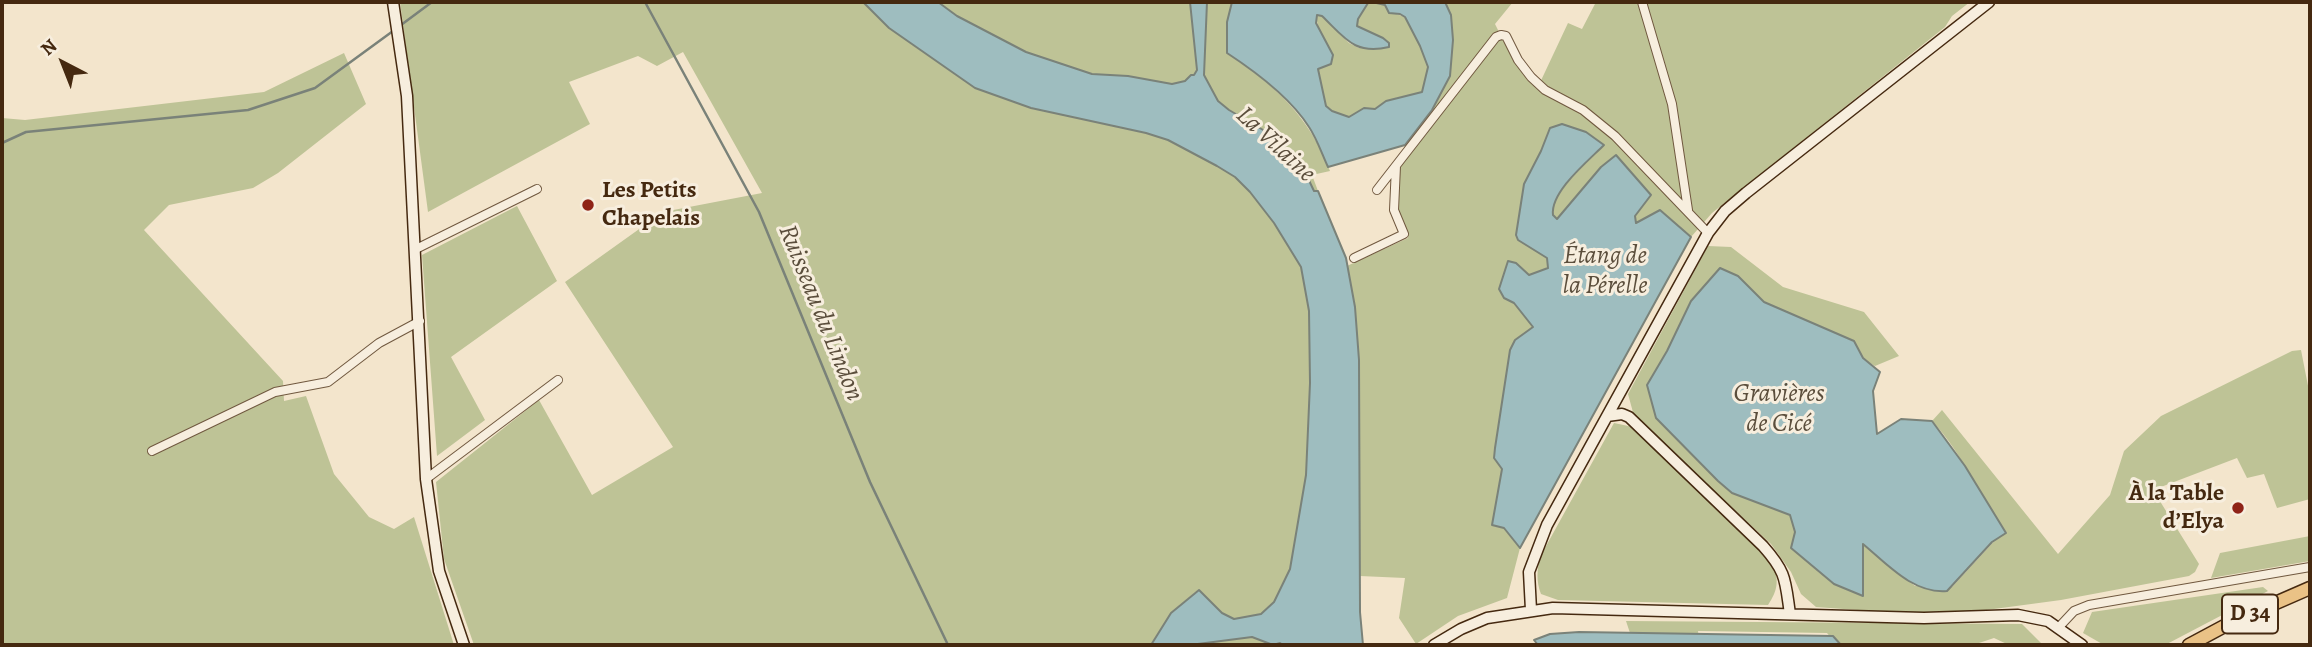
<!DOCTYPE html>
<html>
<head>
<meta charset="utf-8">
<style>
	body { margin:0 }
	#map { position:relative; width:2312px; height:647px; overflow:hidden; background:#f3e5cc; font-family:Alegreya,serif }
	canvas { display:block }
	.frame { position:absolute; inset:0; border:4px solid #452910; pointer-events:none }
	.north { position:absolute; left:28px; top:28px; width:70px; height:70px; -webkit-text-stroke:5px #f7eede; paint-order:stroke; rotate:318deg; font-size:19px; font-weight:700; line-height:28px; text-align:center; color:#452910 }
	.north::after { content:''; display:block; margin:auto; width:24px; height:32px; background:#452910; clip-path:polygon(50% 0,100% 100%,50% 72%,0 100%) }
</style>
</head>
<body>
<div id="map">
<canvas width="2312" height="647"></canvas>
<div class="frame"></div>
<div class="north">N</div>
</div>
<script>
const context = document.querySelector('canvas').getContext('2d');
context.lineJoin = 'round';
function fillPath(path, color) { context.fillStyle = color; context.fill(path, 'evenodd'); }
function stroke(path, color, width, dash) { context.strokeStyle = color; context.lineWidth = width; context.lineCap = dash ? 'butt' : 'round'; context.setLineDash(dash || []); context.stroke(path); }
function label(font, color, halo, rows, align = 'center') {
  context.font = font + ' Alegreya,serif'; context.lineWidth = 6; context.setLineDash([]); context.textBaseline = 'middle'; context.strokeStyle = halo; context.fillStyle = color; for (const [text, x, y, turn = 0] of rows) {
    context.save(); context.translate(x, y); context.rotate((+turn || 0) * Math.PI / 180); context.textAlign = isNaN(turn) ? turn : align; if (halo) context.strokeText(text, 0, 0); context.fillText(text, 0, 0); context.restore();
  }
}
fillPath(new Path2D(`
	M 400,2 L 863,2 L 889,28 L 1031,108 L 1146,133 L 1168,140 L 1217,166 L 1235,177 L 1250,192 L 1274,223 L 1301,267 L 1309,311 L 1310,383 L 1306,475 L 1290,569 L 1274,602 L 1261,614 L 1234,619 L 1222,614 L 1198,590 L 1171,613 L 1151,645 L 474,645 L 444,559 L 436,482 L 539,400 L 592,495 L 673,447 L 565,282 L 663,212 L 762,193 L 683,52 L 657,66 L 638,56 L 569,82 L 590,124 L 428,212 Z
	M 938,2 L 1190,2 L 1197,70 L 1194,75 L 1191,75 L 1185,81 L 1172,84 L 1128,76 L 1092,74 L 1026,52 L 957,16 Z
	M 1207,2 L 1232,2 L 1227,22 L 1227,53 C 1275,85 1309,116 1330,171 L 1312,175 L 1318,191 L 1314,191 L 1305,172 L 1283,145 L 1270,134 L 1229,110 L 1218,101 L 1204,75 Z
	M 1372,2 L 1385,5 L 1388,11 L 1405,17 L 1415,33 L 1428,67 L 1422,92 L 1396,98 L 1375,109 L 1365,108 L 1349,117 L 1332,111 L 1326,106 L 1318,69 L 1331,64 C 1331,42 1315,32 1317,15 L 1322,16 L 1349,43 L 1359,48 L 1389,43 L 1383,38 L 1358,27 L 1358,19 L 1368,3 Z
	M 1445,2 L 1513,2 L 1495,24 L 1513,60 L 1537,89 L 1568,23 L 1582,29 L 1596,2 L 1970,2 L 1952,16 L 1945,27 L 1712,213 L 1691,237 L 1660,210 L 1636,224 L 1635,216 L 1601,167 L 1557,219 L 1553,215 C 1551,198 1569,181 1580,169 L 1550,128 L 1541,151 L 1524,184 L 1517,238 L 1547,258 L 1548,268 L 1529,275 L 1508,261 L 1499,289 L 1504,298 L 1514,303 L 1534,327 L 1516,340 L 1510,350 L 1495,448 L 1495,458 L 1502,469 L 1492,525 L 1504,528 L 1520,548 L 1507,598 L 1458,616 L 1416,644 L 1399,618 L 1405,578 L 1360,576 L 1359,360 L 1355,307 L 1347,266 L 1408,238 L 1397,208 L 1400,165 L 1405,145 L 1432,110 L 1450,76 L 1453,40 L 1451,15 Z
	M 344,53 L 366,104 L 278,173 L 253,188 L 169,205 L 144,230 L 283,381 L 284,401 L 306,396 L 334,474 L 369,517 L 394,529 L 414,517 L 454,645 L 2,645 L 2,118 L 25,120 L 264,92 Z
	M 517,206 L 557,281 L 451,357 L 485,420 L 437,456 L 422,255 Z
	M 1708,246 L 1731,247 L 1783,287 L 1864,312 L 1899,356 L 1875,366 L 1764,302 L 1738,276 L 1720,269 L 1691,300 L 1667,352 L 1647,385 L 1656,418 L 1718,481 L 1732,493 L 1790,515 L 1795,532 L 1791,548 L 1834,584 L 1863,595 L 1863,544 L 1915,586 L 1952,587 L 1998,537 C 1981,496 1963,454 1932,421 L 1942,410 L 2058,554 L 2110,495 L 2124,451 L 2161,416 L 2292,351 L 2301,350 L 2310,396 L 2310,499 L 2277,508 L 2264,474 L 2247,478 L 2237,458 L 2153,490 L 2199,564 L 2195,572 L 2189,576 L 2061,600 L 1979,611 L 1899,613 L 1816,607 L 1801,594 L 1791,572 L 1771,544 L 1634,416 L 1628,394 Z
	M 1614,423 L 1633,427 L 1773,564 C 1779,581 1778,590 1768,605 L 1558,600 L 1541,594 C 1536,581 1537,570 1540,557 Z
	M 2310,536 L 2310,561 L 2211,578 L 2220,553 Z
	M 2263,587 L 2268,591 L 2165,645 L 2104,645 L 2083,633 L 2092,612 Z
	M 1626,621 L 2022,624 L 2043,645 L 2009,645 L 1994,638 L 1973,645 L 1837,645 L 1827,633 L 1698,631 L 1700,645 L 1634,645 Z
	M 1252,637 L 1266,642 L 1265,645 L 1190,645 Z`), '#bec396');
const water = new Path2D(`
	M 863,2 L 938,2 L 957,16 L 1026,52 L 1092,74 L 1128,76 L 1172,84 L 1185,81 L 1191,75 L 1194,75 L 1197,70 L 1190,2 L 1207,2 L 1204,75 L 1218,101 L 1229,110 L 1270,134 L 1283,145 L 1305,172 L 1314,191 L 1318,191 L 1346,258 L 1355,307 L 1359,360 L 1360,612 L 1363,645 L 1283,645 L 1280,643 L 1273,645 L 1252,637 L 1190,645 L 1151,645 L 1171,613 L 1199,590 L 1222,613 L 1234,619 L 1261,614 L 1274,602 L 1290,569 L 1306,475 L 1310,383 L 1309,311 L 1301,267 L 1274,223 L 1250,192 L 1235,177 L 1217,166 L 1168,140 L 1146,133 L 1031,108 L 975,88 L 889,28 Z
	M 1232,2 L 1445,2 L 1451,15 L 1453,40 L 1450,76 L 1432,110 L 1405,145 L 1328,167 C 1322,154 1317,139 1309,127 C 1290,97 1256,72 1227,53 L 1227,22 ZM 1372,2 L 1385,5 L 1389,13 L 1400,14 L 1405,17 L 1420,46 L 1428,67 L 1422,92 L 1386,101 L 1375,109 L 1364,108 L 1349,117 L 1332,111 L 1326,106 L 1318,69 L 1331,64 L 1333,55 L 1316,23 L 1317,15 L 1322,16 C 1345,38 1354,55 1389,47 L 1389,43 L 1383,38 L 1357,26 L 1358,19 L 1368,3 Z
	M 1562,124 L 1586,132 L 1604,145 C 1588,161 1550,192 1553,215 L 1557,219 L 1601,167 L 1616,155 L 1651,195 L 1635,216 L 1636,223 L 1660,210 L 1691,237 L 1520,548 L 1504,528 L 1492,525 L 1502,469 L 1494,458 L 1495,448 L 1510,350 L 1515,340 L 1533,327 L 1514,303 L 1504,298 L 1499,289 L 1508,261 L 1516,263 L 1529,275 L 1548,268 L 1547,258 L 1518,240 L 1516,235 L 1524,184 L 1541,151 L 1550,128 Z
	M 1720,268 L 1738,276 L 1764,302 L 1854,341 L 1863,358 L 1880,372 L 1873,391 L 1877,434 L 1901,419 L 1932,421 L 1965,466 L 2006,533 L 1992,542 L 1947,591 C 1913,594 1887,564 1863,544 L 1863,596 L 1834,584 L 1791,548 L 1795,532 L 1790,515 L 1732,493 L 1718,481 L 1656,418 L 1647,385 L 1667,351 L 1691,301 Z
	M 1579,632 L 1833,636 L 1841,645 L 1538,645 L 1534,640 L 1550,634 Z`);
fillPath(water, '#9ebdbf');
stroke(water, '#7a8279', 2);
stroke(new Path2D(`
	M 645,2 L 759,212 L 870,482 L 948,645
	M 401,25 L 432,2
	M 2,143 L 26,132 L 248,110 L 315,88 L 393,31`), '#7a8279', 2.5);
const street = new Path2D(`
	M 1642,2 L 1672,104 L 1688,210
	M 1377,190 L 1496,37 L 1501,35 L 1506,36 L 1518,60 L 1531,77 L 1545,90 L 1583,110 L 1615,136 L 1708,233
	M 416,249 L 537,189
	M 1354,258 L 1404,234 L 1394,210 L 1396,166
	M 152,451 L 275,392 L 328,382 L 379,343 L 420,321
	M 426,479 L 558,380
	M 2059,627 L 2074,611 L 2089,605 L 2310,567`);
const secondary = new Path2D(`
	M 393,2 L 407,96 L 426,479 L 439,571 L 464,645
	M 1607,416 L 1622,414 L 1629,417 L 1763,546 C 1787,573 1785,580 1790,614
	M 1531,610 L 1529,572 L 1547,525 L 1708,233 L 1725,211 L 1746,193 L 1989,2
	M 1434,645 L 1461,629 L 1487,618 L 1553,608 L 1924,618 L 2018,615 L 2048,621 L 2082,645`);
const primary = new Path2D(`
	M 2189,645 L 2232,622 L 2310,588`);
stroke(street, '#70583f', 10);
stroke(secondary, '#452910', 13);
stroke(primary, '#452910', 15);
stroke(street, '#f7eede', 8);
stroke(secondary, '#f7eede', 10);
stroke(primary, '#eac286', 12);
for (const [x, y, r, color] of [
	[588,205,7,"#8f2418"],
	[2238,508,7,"#8f2418"]
]) { const dot = new Path2D(); dot.arc(x, y, r, 0, 2 * Math.PI); context.fillStyle = color; context.fill(dot); stroke(dot, '#f7eede', 2.5); }
for (const [x, y, w] of [
	[2250,614,56]
]) { const box = new Path2D(); box.roundRect(x - w / 2, y - 19.5, w, 39, 5); context.fillStyle = '#f7eede'; context.fill(box); stroke(box, '#452910', 2); }
label('bold 23px', '#452910', null, [
	["D 34",2250,614]
]);
label('bold 24px', '#452910', '#f7eede', [
	["Les Petits",602,191],
	["Chapelais",602,219],
	["À la Table",2224,494,"right"],
	["d’Elya",2224,522,"right"]
], 'left');
label('italic 26px', '#5b4e3c', '#f7eede', [
	["La Vilaine",1275,145,43],
	["Étang de",1605,257],
	["la Pérelle",1605,287],
	["Ruisseau du Lindon",820,313,68],
	["Gravières",1779,395],
	["de Cicé",1779,425]
]);
</script>
</body>
</html>
